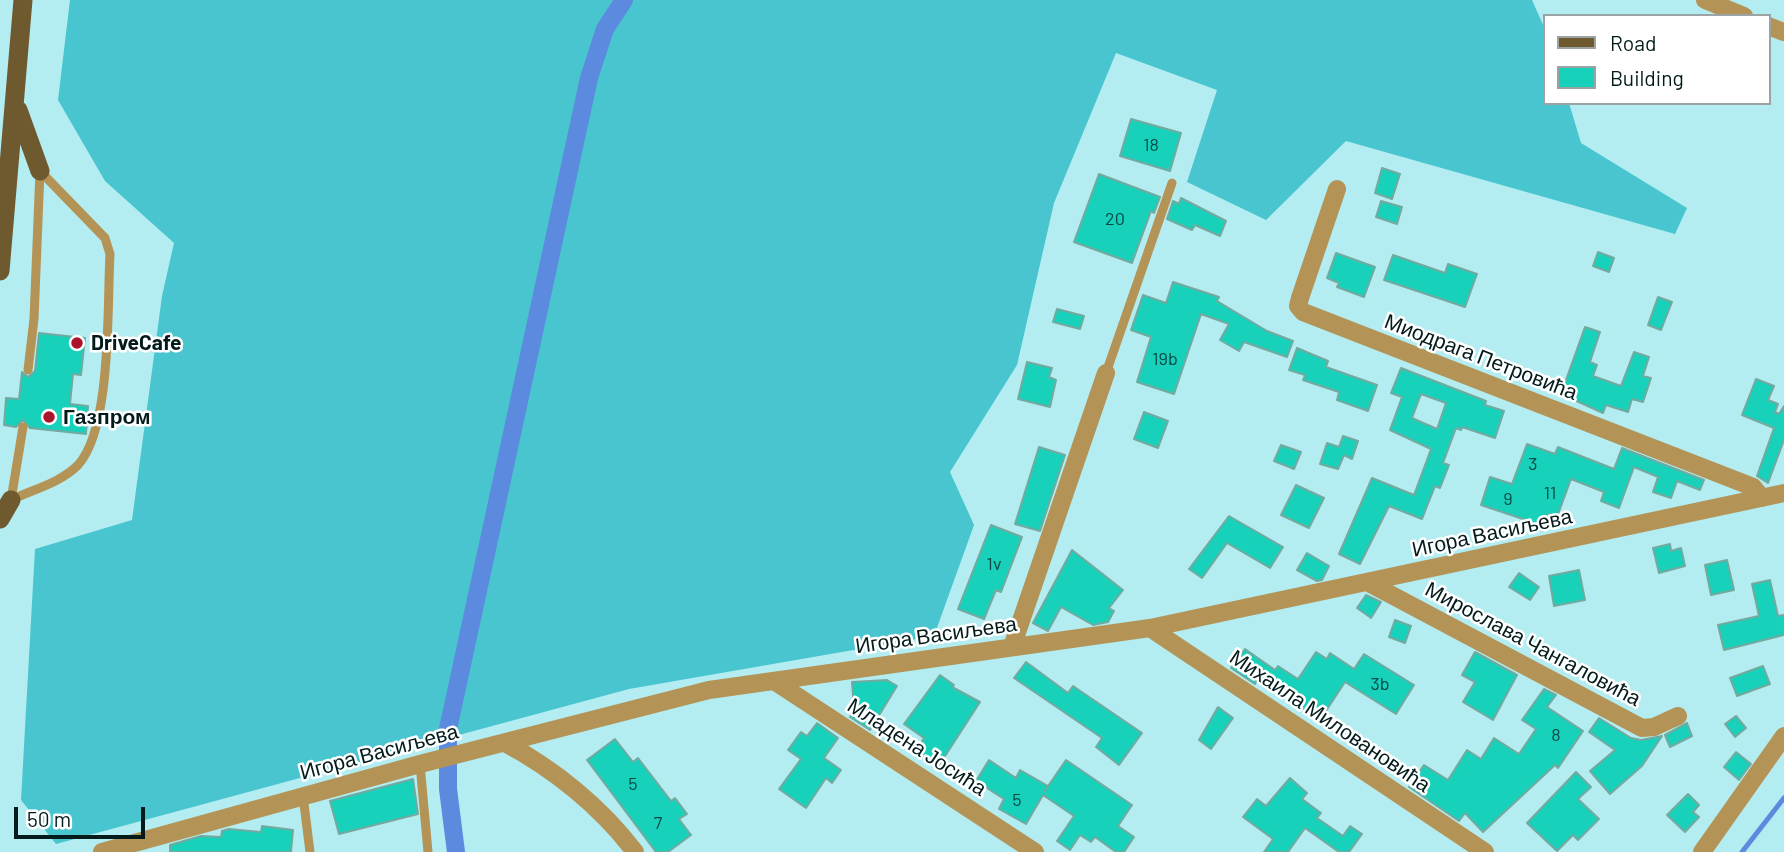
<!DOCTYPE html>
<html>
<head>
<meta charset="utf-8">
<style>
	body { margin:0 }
	#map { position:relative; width:1784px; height:852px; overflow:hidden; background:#b3edf1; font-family:Barlow,sans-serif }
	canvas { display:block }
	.legend { position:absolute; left:1543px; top:14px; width:228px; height:91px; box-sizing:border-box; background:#fff; border:2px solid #9ba4a4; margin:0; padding:9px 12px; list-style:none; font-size:21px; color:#041b1c }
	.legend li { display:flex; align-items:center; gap:14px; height:35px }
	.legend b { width:35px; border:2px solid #9ba4a4 }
	.scale { position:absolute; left:14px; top:807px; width:131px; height:32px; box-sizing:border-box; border:4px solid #041b1c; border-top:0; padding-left:9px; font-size:21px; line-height:24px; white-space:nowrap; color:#041b1c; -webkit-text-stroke:5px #fff; paint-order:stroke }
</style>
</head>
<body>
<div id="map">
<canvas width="1784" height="852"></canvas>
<ul class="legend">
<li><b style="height:9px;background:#6f592e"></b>Road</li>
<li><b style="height:19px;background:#17d1bb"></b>Building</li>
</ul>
<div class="scale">50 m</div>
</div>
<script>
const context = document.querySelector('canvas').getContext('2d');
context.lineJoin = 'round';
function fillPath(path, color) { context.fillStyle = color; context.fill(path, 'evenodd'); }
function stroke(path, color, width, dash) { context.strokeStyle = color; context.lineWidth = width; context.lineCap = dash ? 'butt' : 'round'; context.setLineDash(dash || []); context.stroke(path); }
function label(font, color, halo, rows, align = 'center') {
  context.font = font + ' Barlow,sans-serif'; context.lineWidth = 5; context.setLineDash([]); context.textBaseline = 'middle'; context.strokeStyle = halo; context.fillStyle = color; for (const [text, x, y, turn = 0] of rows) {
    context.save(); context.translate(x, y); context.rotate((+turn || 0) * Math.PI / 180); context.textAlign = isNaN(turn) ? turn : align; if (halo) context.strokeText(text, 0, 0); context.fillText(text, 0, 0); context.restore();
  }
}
fillPath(new Path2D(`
	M 70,0 L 1532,0 L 1544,27 L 1544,103 L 1569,103 L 1581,143 L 1687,208 L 1675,234 L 1346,141 L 1266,220 L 1187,182 L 1217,90 L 1116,53 L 1054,203 L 1017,365 L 950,472 L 974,525 L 934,636 L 629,689 L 56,844 L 21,800 L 35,549 L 132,520 L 162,296 L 174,243 L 105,181 L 58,100 Z`), '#48c5ce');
stroke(new Path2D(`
	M 1742,852 L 1784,798`), '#5c8ade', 5);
stroke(new Path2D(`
	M 456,852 L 448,789 L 448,729 L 589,78 L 605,29 L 624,0`), '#5c8ade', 18);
const building = new Path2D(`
	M 1131,119 L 1181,133 L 1170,171 L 1120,156 Z
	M 1382,168 L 1400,174 L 1392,199 L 1375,193 Z
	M 1099,174 L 1160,197 L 1154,213 L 1151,211 L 1132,263 L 1074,242 Z
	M 1181,198 L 1226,221 L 1220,236 L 1195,225 L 1192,230 L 1167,219 L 1173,201 L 1179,204 Z
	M 1381,201 L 1402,207 L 1397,224 L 1376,217 Z
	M 1598,252 L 1614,258 L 1609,272 L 1593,266 Z
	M 1336,253 L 1375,267 L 1364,297 L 1337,287 L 1339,283 L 1327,278 Z
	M 1393,255 L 1445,273 L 1448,264 L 1477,274 L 1465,307 L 1384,280 Z
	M 1173,282 L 1219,297 L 1217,301 L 1267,331 L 1293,341 L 1287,357 L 1244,342 L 1239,351 L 1220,340 L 1229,324 L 1201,314 L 1174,394 L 1137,382 L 1151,337 L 1131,330 L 1143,295 L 1166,303 Z
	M 1658,297 L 1672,302 L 1661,330 L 1648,325 Z
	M 1057,309 L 1084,316 L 1080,329 L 1053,322 Z
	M 1585,327 L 1600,332 L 1590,362 L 1597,365 L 1593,376 L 1621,386 L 1634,352 L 1649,357 L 1643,376 L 1651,378 L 1643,402 L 1632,399 L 1628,412 L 1606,405 L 1603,413 L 1561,394 Z
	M 39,333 L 85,338 L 81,375 L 73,374 L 70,404 L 88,406 L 86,434 L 30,428 L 23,420 L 16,427 L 4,425 L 6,398 L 19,399 L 22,372 L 28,377 L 35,371 Z
	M 1297,348 L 1328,361 L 1326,367 L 1377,385 L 1368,411 L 1337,400 L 1339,392 L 1303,380 L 1305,375 L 1289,370 Z
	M 1027,362 L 1052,368 L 1049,377 L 1056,380 L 1050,407 L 1018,399 Z
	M 1401,368 L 1486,401 L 1485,405 L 1504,411 L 1495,438 L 1462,427 L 1461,430 L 1456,428 L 1443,463 L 1449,465 L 1440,488 L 1435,486 L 1422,519 L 1389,506 L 1360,564 L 1339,554 L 1372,478 L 1414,495 L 1431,449 L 1390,430 L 1402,397 L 1391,393 ZM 1421,394 L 1446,403 L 1437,429 L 1412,418 Z
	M 1756,379 L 1774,386 L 1768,400 L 1778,404 L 1775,412 L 1779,414 L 1784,406 L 1784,440 L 1768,483 L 1757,476 L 1774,428 L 1742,415 Z
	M 1144,412 L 1168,421 L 1158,448 L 1134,439 Z
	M 1343,436 L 1358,441 L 1352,459 L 1344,455 L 1338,469 L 1320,464 L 1327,443 L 1339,447 Z
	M 1527,444 L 1555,454 L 1558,447 L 1614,469 L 1622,448 L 1704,480 L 1700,490 L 1677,481 L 1671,498 L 1653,492 L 1658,477 L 1634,467 L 1619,508 L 1601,501 L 1604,492 L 1571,479 L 1557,517 L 1549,514 L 1544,531 L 1531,527 L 1532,522 L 1481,505 L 1490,477 L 1512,484 Z
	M 1281,445 L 1301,452 L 1294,469 L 1274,461 Z
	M 1039,447 L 1065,455 L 1040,531 L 1015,524 Z
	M 1296,485 L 1324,498 L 1309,528 L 1281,515 Z
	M 1229,516 L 1283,547 L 1270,568 L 1227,543 L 1202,578 L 1189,569 Z
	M 991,525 L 1022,537 L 1001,592 L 996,590 L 984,619 L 958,609 Z
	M 1670,544 L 1671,551 L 1681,548 L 1685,566 L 1659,573 L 1653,548 Z
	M 1072,550 L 1123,590 L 1109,608 L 1114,611 L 1108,622 L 1093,625 L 1061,607 L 1048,631 L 1033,623 Z
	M 1307,553 L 1329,566 L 1322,580 L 1317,581 L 1297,570 Z
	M 1727,560 L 1734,590 L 1711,595 L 1705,565 Z
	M 1579,570 L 1585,600 L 1554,606 L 1549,576 Z
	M 1519,573 L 1539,587 L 1530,600 L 1509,587 Z
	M 1770,580 L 1778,616 L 1784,615 L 1784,635 L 1724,650 L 1718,625 L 1759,616 L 1752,584 Z
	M 1366,595 L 1381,602 L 1371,618 L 1357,608 Z
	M 1395,620 L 1411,626 L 1405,643 L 1389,637 Z
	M 1245,649 L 1275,670 L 1278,666 L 1298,679 L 1316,652 L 1327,659 L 1330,653 L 1354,669 L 1364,654 L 1414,685 L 1396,714 L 1345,682 L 1320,720 L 1258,679 L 1255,684 L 1231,668 Z
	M 1475,652 L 1517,675 L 1493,720 L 1463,702 L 1475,682 L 1462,675 Z
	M 1026,662 L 1068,693 L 1073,686 L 1142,733 L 1119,765 L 1096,747 L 1102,738 L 1014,678 Z
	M 1763,666 L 1770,684 L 1737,696 L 1730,678 Z
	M 940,675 L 954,685 L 952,687 L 980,702 L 938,767 L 915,753 L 924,738 L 904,724 Z
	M 887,680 L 897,686 L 870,730 L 850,717 L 854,710 L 852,682 Z
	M 1544,689 L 1556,695 L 1547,707 L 1583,731 L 1558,768 L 1555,765 L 1483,832 L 1465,813 L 1459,821 L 1409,787 L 1424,765 L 1448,780 L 1467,750 L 1481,759 L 1494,738 L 1519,754 L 1536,729 L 1522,720 Z
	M 1218,707 L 1233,718 L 1211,749 L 1199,740 Z
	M 1736,716 L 1746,728 L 1735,737 L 1725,724 Z
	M 1599,718 L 1631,738 L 1641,740 L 1662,736 L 1642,766 L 1610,794 L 1590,771 L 1615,750 L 1589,732 Z
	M 817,723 L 838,738 L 824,758 L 841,770 L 832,783 L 826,778 L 806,808 L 779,789 L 801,759 L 788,750 L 801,732 L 807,736 Z
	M 1687,723 L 1692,736 L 1670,747 L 1665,735 Z
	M 615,739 L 633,762 L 638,758 L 671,801 L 675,798 L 687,814 L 679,819 L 691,835 L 668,852 L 656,852 L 587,760 Z
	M 1736,752 L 1751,764 L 1739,780 L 1724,767 Z
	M 989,760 L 1016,778 L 1020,770 L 1048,786 L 1044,792 L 1066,760 L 1132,805 L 1118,826 L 1134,837 L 1124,852 L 1116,852 L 1095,837 L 1091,842 L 1080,835 L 1070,850 L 1057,841 L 1074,816 L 1043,795 L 1026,824 L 999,809 L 1004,799 L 976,781 Z
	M 1576,772 L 1591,787 L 1578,799 L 1599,819 L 1578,840 L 1573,835 L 1557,851 L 1527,823 Z
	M 1290,778 L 1307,793 L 1302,799 L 1321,813 L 1317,818 L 1343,836 L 1350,826 L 1362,834 L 1349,852 L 1339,852 L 1305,828 L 1288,852 L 1264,852 L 1273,839 L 1243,817 L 1257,799 L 1266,806 Z
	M 413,779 L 418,814 L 339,834 L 330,801 Z
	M 1688,794 L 1699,805 L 1693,812 L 1699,817 L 1685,832 L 1667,815 Z
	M 262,826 L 293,830 L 291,852 L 170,852 L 170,845 L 201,836 L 221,837 L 222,831 L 229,829 L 261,832 Z`);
fillPath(building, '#17d1bb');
stroke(building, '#73a99f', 2);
stroke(new Path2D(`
	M 28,370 L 34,319 L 40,171
	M 1106,373 L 1172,183
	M 11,500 C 34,489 60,483 78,465 C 112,428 107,306 110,254 L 105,238 L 40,171
	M 11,500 L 23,427
	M 420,764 L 428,852
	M 303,796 L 310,852`), '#b49356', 9);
stroke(new Path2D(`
	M 1705,0 L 1744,16
	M 1768,26 L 1784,32
	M 1337,189 L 1300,298 L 1298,306 L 1303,312 L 1753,487 L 1762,498
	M 1369,583 L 1642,728 L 1654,727 L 1678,716
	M 1150,628 L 1485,852
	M 1012,647 L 1106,373
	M 774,681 L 1035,852
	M 505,743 C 554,769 601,807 635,852
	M 102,852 L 420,764 L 709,690 L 1150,628 L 1784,493
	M 1702,852 L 1784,736`), '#b49356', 18);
stroke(new Path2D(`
	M 18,110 L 40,171
	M 0,271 L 23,0
	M 0,519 L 11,500`), '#6f592e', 19);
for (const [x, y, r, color] of [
	[77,343,7,"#ab152b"],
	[49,417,7,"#ab152b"]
]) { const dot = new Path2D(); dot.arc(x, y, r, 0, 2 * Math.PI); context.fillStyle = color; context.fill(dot); stroke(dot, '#fff', 2.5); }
label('18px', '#094844', null, [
	["18",1151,145],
	["20",1115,219],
	["19b",1165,359],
	["3",1533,464],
	["11",1550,493],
	["9",1508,499],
	["1v",994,564],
	["3b",1380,684],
	["8",1556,735],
	["5",633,784],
	["5",1017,800],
	["7",658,823]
]);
label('bold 21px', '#041b1c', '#fff', [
	["DriveCafe",91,343],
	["Газпром",63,417]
], 'left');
label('21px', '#041b1c', '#fff', [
	["Миодрага Петровића",1481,357,21],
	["Игора Васиљева",1492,533,-12],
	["Игора Васиљева",936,635,-8],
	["Мирослава Чангаловића",1533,644,28],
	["Михаила Миловановића",1330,721,34],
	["Младена Јосића",917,747,33],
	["Игора Васиљева",379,752,-15]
]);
</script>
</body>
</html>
